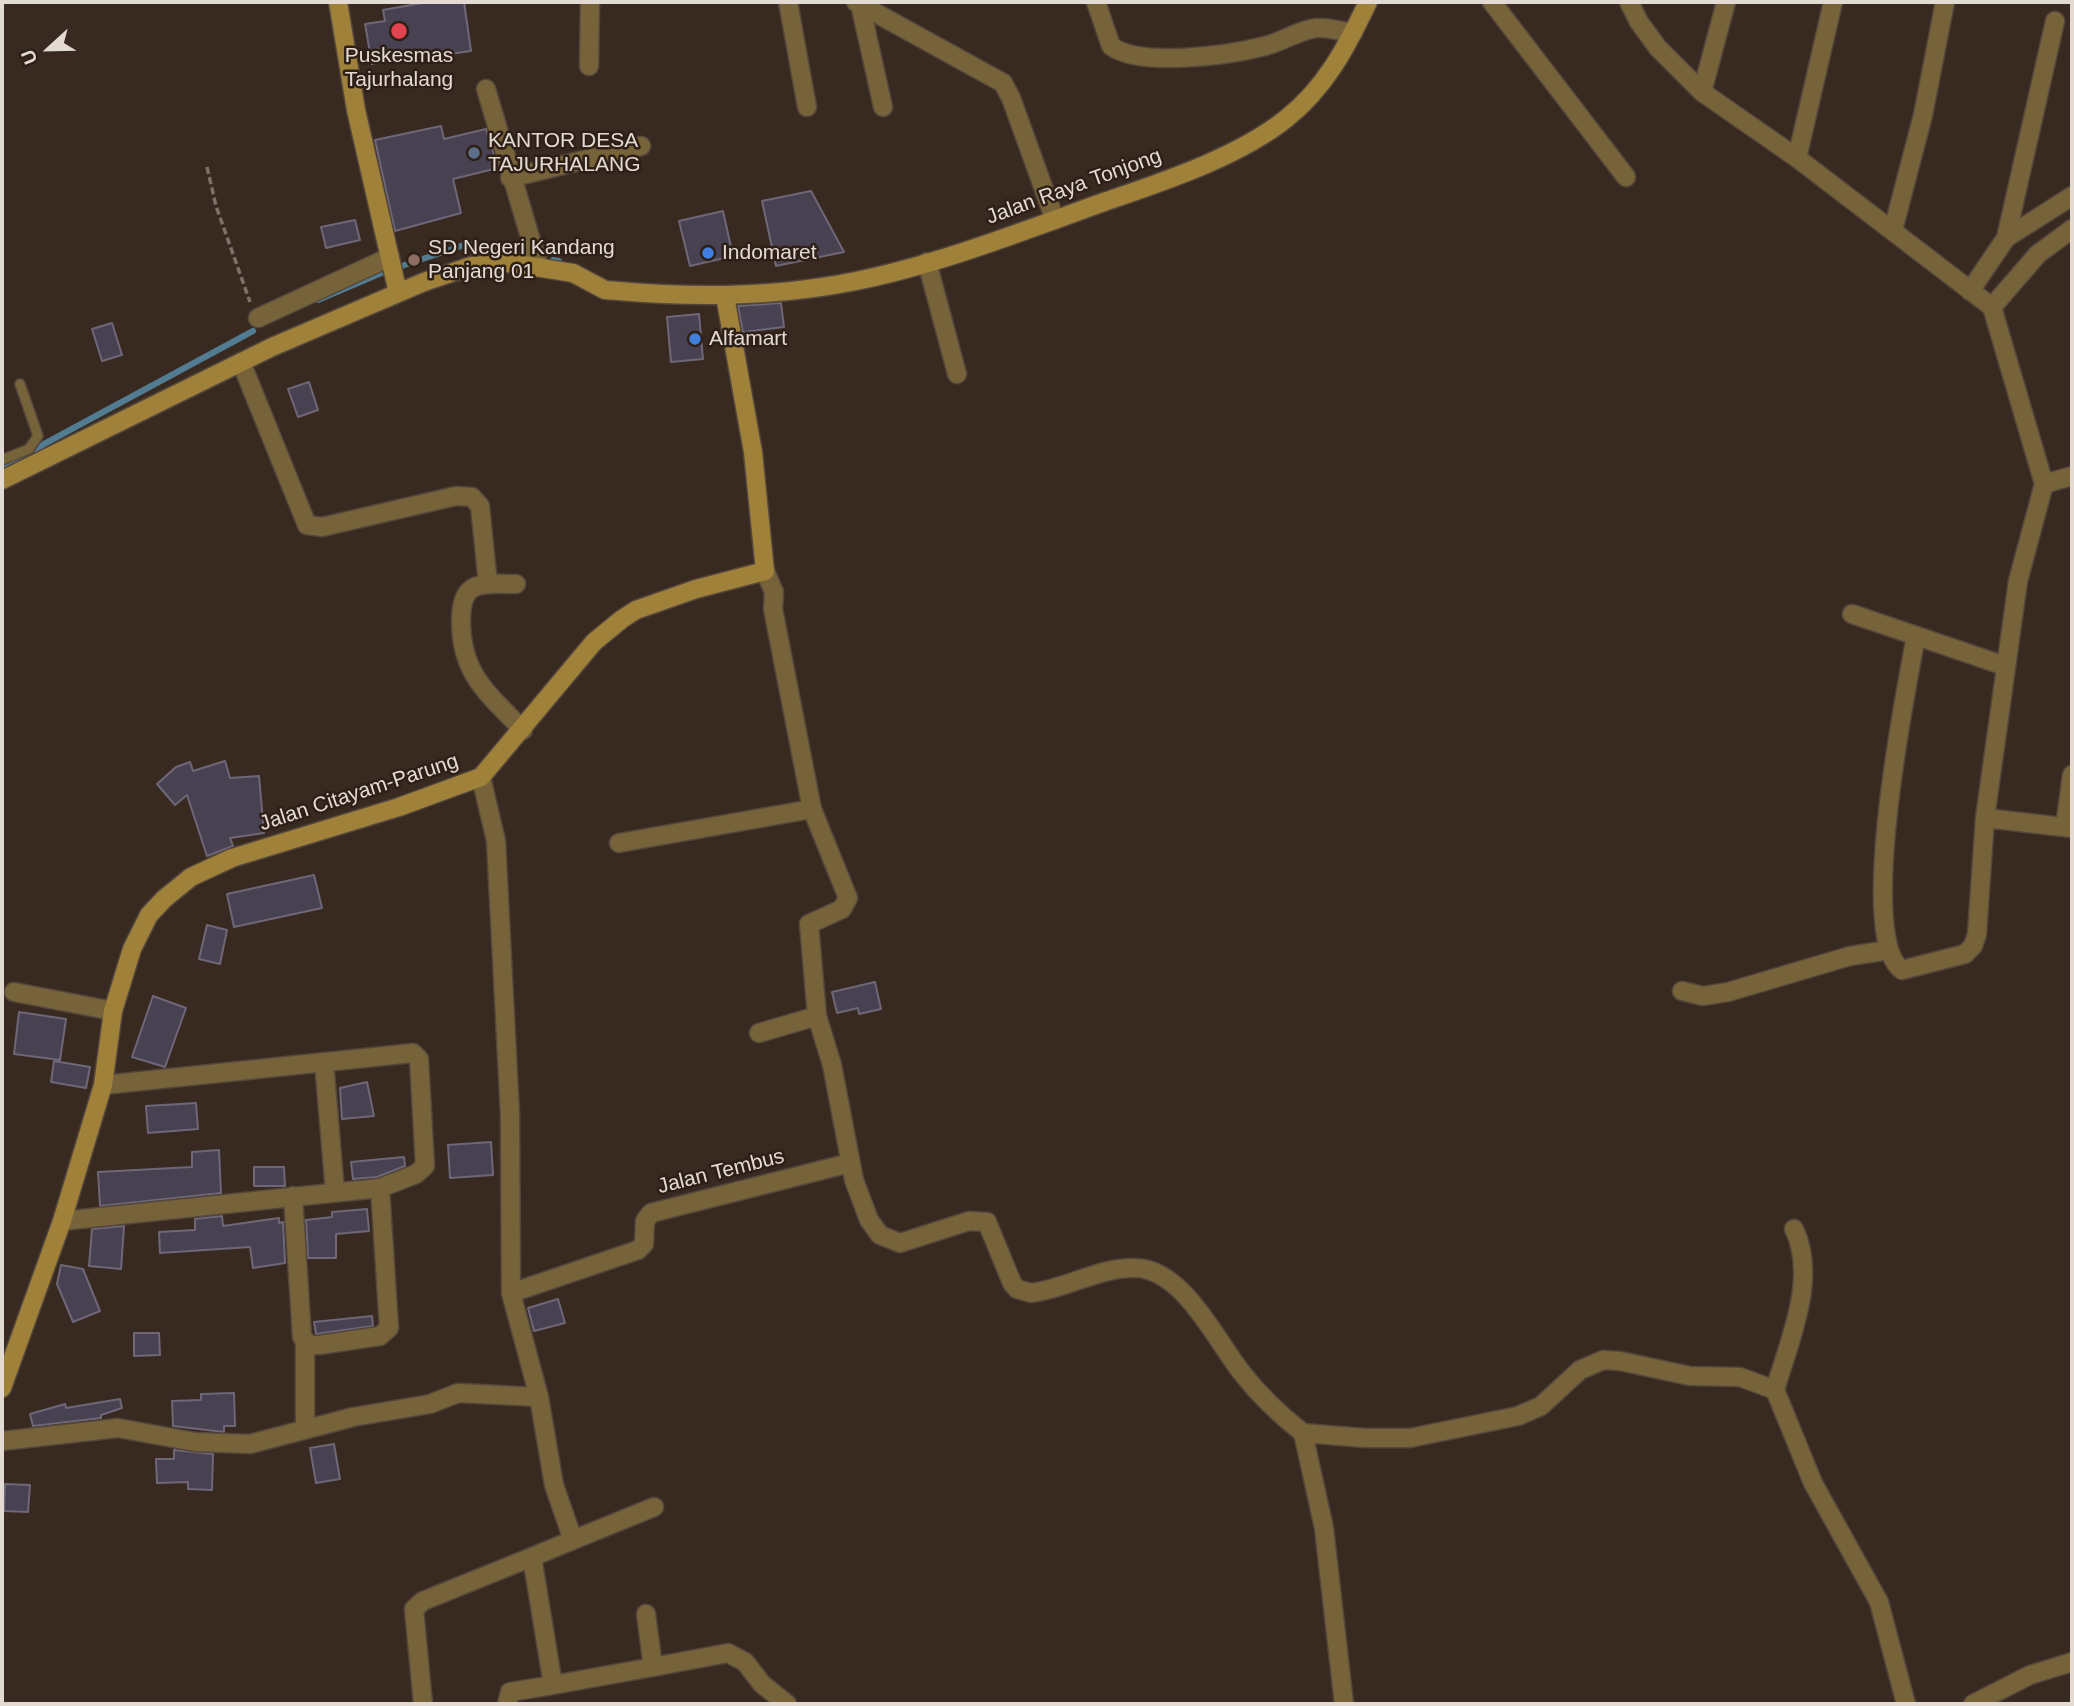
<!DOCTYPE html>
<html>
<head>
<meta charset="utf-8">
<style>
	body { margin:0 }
	#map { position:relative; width:2074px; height:1706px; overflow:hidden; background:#382a20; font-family:Arial,sans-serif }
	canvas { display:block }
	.frame { position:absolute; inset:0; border:4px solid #e4dad4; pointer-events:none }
	.north { position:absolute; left:14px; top:14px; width:70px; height:70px; -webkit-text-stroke:5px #2e2016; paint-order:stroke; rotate:248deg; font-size:19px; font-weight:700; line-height:28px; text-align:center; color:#e4dad4 }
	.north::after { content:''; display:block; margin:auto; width:24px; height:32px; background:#e4dad4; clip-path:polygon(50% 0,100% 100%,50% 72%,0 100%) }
</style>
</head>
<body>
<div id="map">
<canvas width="2074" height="1706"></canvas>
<div class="frame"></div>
<div class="north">U</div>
</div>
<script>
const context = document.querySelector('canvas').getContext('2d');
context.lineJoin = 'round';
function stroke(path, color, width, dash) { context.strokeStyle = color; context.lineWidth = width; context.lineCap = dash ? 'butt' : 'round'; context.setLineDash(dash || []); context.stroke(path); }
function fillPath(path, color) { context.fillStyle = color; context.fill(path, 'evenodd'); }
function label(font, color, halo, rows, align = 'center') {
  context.font = font + ' Arial,sans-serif'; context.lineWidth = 5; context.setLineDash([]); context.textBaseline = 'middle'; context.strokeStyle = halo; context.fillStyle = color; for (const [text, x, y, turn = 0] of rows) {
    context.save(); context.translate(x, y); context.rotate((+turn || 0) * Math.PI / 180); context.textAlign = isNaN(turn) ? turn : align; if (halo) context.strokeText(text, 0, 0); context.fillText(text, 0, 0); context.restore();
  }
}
stroke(new Path2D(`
	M 553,260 L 559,261
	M 318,300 L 384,272 L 467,244 L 519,253
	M 2,468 L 31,455 L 44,444 L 253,331`), '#527c92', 6);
const building = new Path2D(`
	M 428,2 L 464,2 L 471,51 L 435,56 L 434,53 L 372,64 L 365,24 L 385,21 L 383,10 Z
	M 441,126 L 444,139 L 486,129 L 498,168 L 453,179 L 461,213 L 395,231 L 375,140 Z
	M 811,191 L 844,252 L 776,266 L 762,201 Z
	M 723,211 L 733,256 L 690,266 L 679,221 Z
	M 355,220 L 360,240 L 326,248 L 321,227 Z
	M 781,303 L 784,327 L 743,332 L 738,306 Z
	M 699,314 L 703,359 L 671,362 L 667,317 Z
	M 112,323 L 122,355 L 102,361 L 92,329 Z
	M 309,382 L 318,410 L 298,417 L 288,389 Z
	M 225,761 L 230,778 L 259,776 L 264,833 L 230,838 L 233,846 L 207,856 L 187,795 L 175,805 L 157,784 L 176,767 L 190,762 L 193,771 Z
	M 314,875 L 322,908 L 234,927 L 227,894 Z
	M 207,925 L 227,930 L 220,964 L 199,959 Z
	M 875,982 L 881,1009 L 859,1014 L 858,1008 L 837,1013 L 832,992 Z
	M 153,996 L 186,1008 L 165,1067 L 132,1057 Z
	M 19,1012 L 66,1019 L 60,1060 L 14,1054 Z
	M 54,1061 L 90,1067 L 86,1088 L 51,1082 Z
	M 367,1082 L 374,1116 L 342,1119 L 340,1088 Z
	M 196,1103 L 198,1129 L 148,1133 L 146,1106 Z
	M 491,1142 L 493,1175 L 450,1178 L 448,1145 Z
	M 219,1150 L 221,1193 L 100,1206 L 98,1172 L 192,1167 L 192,1152 Z
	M 404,1157 L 405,1166 L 377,1177 L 353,1179 L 351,1162 Z
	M 254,1167 L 284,1167 L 285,1186 L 254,1186 Z
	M 367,1209 L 369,1231 L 336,1234 L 336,1258 L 308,1258 L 306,1220 L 332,1217 L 332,1212 Z
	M 222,1216 L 223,1226 L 279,1218 L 279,1223 L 283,1222 L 285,1263 L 253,1268 L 250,1247 L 160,1253 L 159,1232 L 195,1230 L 195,1219 Z
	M 124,1226 L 121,1269 L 89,1266 L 92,1229 Z
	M 61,1265 L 83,1269 L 100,1311 L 73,1322 L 57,1284 Z
	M 558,1299 L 565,1323 L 534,1331 L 528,1308 Z
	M 372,1316 L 373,1326 L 316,1334 L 314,1322 Z
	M 134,1333 L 159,1333 L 160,1355 L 134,1356 Z
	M 234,1393 L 235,1426 L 224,1426 L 224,1432 L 173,1426 L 172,1401 L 201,1400 L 201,1394 Z
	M 120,1399 L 122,1408 L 101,1415 L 101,1418 L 33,1426 L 30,1414 L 65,1404 L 66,1408 Z
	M 334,1444 L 340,1479 L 316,1483 L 310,1448 Z
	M 174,1450 L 213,1454 L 212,1490 L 188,1489 L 188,1482 L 157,1483 L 156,1459 L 174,1459 Z
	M 5,1484 L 30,1485 L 28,1512 L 4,1511 Z`);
fillPath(building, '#484151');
stroke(building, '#6e6778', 2);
const lane = new Path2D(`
	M 2,460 L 29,449 L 38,436 L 20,384`);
const street = new Path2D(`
	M 788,2 L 807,107
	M 856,2 L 1003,83 L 1011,98 L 1055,220
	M 1096,2 L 1111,46 C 1140,68 1230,55 1265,46 C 1282,42 1299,30 1316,28 C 1328,27 1341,31 1353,33
	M 1492,2 L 1626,177
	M 1629,2 L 1639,22 L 1658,48 L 1702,92 L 1797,158 L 1992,307 L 2044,484 L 2018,581 L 1985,818 L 2072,828
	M 860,4 L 883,107
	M 589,66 L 590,2
	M 486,89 L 539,267
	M 1702,92 L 1726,2
	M 1797,158 L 1833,2
	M 510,178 L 641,146
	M 1893,230 L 1923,115 L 1945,2
	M 2006,238 L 2055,21
	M 927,262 L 957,374
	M 1970,291 L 2006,238 L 2072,196
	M 1992,307 L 2038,254 L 2072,229
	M 258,318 L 390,257
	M 241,362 L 307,525 L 322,527 L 456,496 L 472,497 L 480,506 L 488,584
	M 2044,484 L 2072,476
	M 765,571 L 774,592 L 773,609 L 812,809 L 848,898 L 842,909 L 809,924 L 817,1016 L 832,1065 L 854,1180 L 869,1220 L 880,1235 L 900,1243 L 969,1221 L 987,1222 L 1012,1283 L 1017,1289 L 1031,1293 C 1066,1289 1099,1267 1135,1268 C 1182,1268 1216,1340 1242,1373 C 1260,1396 1280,1415 1303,1433
	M 516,584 C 481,584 461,579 461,621 C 461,674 488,694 523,730
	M 1852,614 L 2005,666
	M 1916,636 C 1906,690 1856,938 1902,970 L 1965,954 L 1973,946 L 1977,934 L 1985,818
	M 481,777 L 496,841 L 510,1115 L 511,1293 L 539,1397 L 554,1485 L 573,1540 L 532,1557 L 553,1685 L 653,1667 L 646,1614
	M 2065,827 L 2072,775
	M 619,843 L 812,809
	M 1682,991 L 1703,996 L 1728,992 L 1850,956 L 1889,950
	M 14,992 L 113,1011
	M 759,1033 L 817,1016
	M 324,1062 L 335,1192
	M 293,1196 L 302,1337 L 309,1345 L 319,1345 L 380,1336 L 389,1328 L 380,1188
	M 62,1221 L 380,1188 L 416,1174 L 425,1166 L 419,1059 L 413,1053 L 103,1085
	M 511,1293 L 638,1250 L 644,1244 L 645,1221 L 651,1213 L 850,1163
	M 305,1342 L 305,1424
	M 1775,1390 C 1789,1341 1818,1278 1794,1229
	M 2,1441 L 118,1428 L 195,1442 L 250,1444 L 353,1417 L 430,1404 L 458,1393 L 539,1397
	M 573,1540 L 654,1507
	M 653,1667 L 728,1653 L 745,1662 L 762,1684 L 787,1704
	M 423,1704 L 414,1609 L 423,1601 L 532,1557
	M 507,1704 L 510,1692 L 553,1685
	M 1344,1704 L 1324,1528 L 1303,1433 L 1365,1438 L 1410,1438 L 1518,1416 L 1541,1406 L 1580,1370 L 1603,1360 L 1620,1361 L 1690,1376 L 1740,1377 L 1775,1390 L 1813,1483 L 1879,1602 L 1906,1704
	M 1973,1704 L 2030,1675 L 2072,1662`);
const secondary = new Path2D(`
	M 338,2 L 356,110 L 398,293
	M 2,480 L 272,347 L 424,282 L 471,266 L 510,263 L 573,273 L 605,290 L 618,291 C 697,298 777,297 856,281 C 940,264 1023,231 1104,202 C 1162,182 1239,157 1287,118 C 1326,87 1347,46 1368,2
	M 2,1388 L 62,1221 L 103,1085 L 113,1011 L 132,949 L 149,915 L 164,899 L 191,877 L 232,858 L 399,807 L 481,777 L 594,642 L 622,619 L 636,610 L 696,589 L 765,571 L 753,452 L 725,296`);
stroke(lane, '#54463d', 12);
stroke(street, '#54463d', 21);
stroke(secondary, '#54463d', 21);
stroke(new Path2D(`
	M 207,167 L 216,206 L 250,302`), '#7c7067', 3.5, [7, 3.5]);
stroke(lane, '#766339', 9);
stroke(street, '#766339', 18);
stroke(secondary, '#9f8139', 18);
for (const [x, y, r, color] of [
	[399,31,9,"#e0444e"],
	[474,153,7,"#5c6f8a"],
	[708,253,7,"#3f7fe0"],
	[414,260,7,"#8d6e63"],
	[695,339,7,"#3f7fe0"]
]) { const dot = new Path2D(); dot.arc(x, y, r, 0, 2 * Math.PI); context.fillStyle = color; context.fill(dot); stroke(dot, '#2e2016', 2.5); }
label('21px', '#e4dad4', '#2e2016', [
	["Puskesmas",399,56,"center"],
	["Tajurhalang",399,80,"center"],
	["KANTOR DESA",488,141],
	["TAJURHALANG",488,165],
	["SD Negeri Kandang",428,248],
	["Panjang 01",428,272],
	["Indomaret",722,253],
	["Alfamart",709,339]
], 'left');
label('21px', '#e4dad4', '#2e2016', [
	["Jalan Raya Tonjong",1074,187,-20],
	["Jalan Citayam-Parung",359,793,-18],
	["Jalan Tembus",721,1172,-14]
]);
</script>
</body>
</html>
